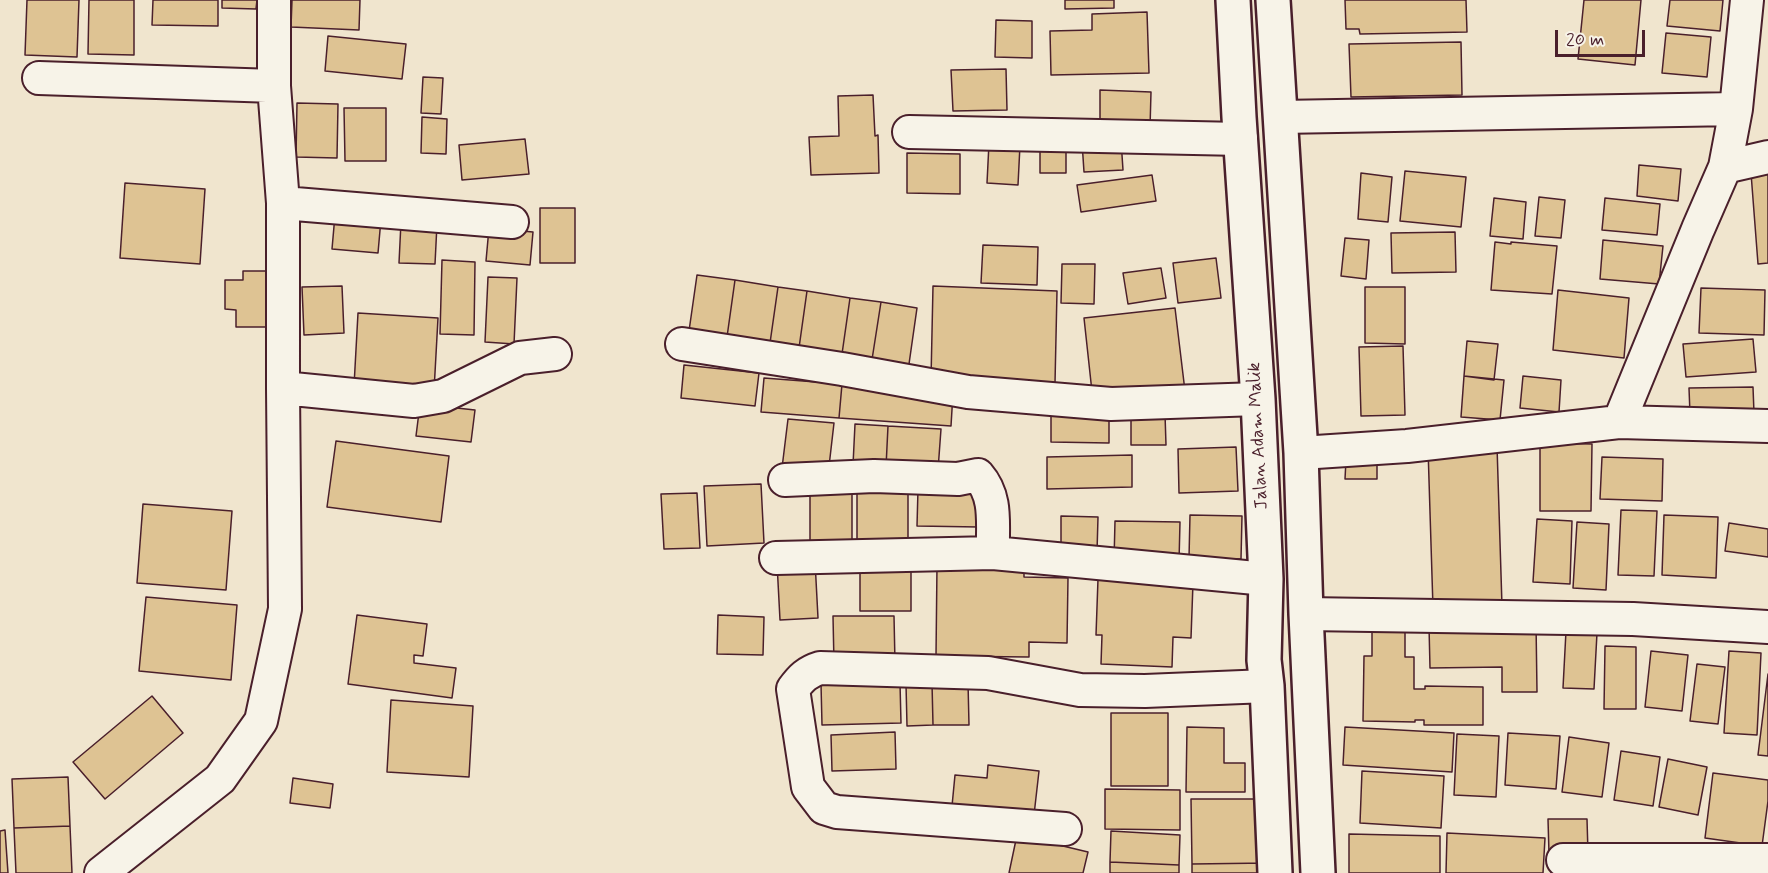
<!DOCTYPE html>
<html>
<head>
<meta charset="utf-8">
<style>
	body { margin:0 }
	#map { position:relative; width:1768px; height:873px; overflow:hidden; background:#f0e5ce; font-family:Mynerve,sans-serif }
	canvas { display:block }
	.scale { position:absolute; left:1555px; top:30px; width:90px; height:27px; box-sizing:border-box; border:3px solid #4a1f2b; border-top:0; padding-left:8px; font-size:18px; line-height:21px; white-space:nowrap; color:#4a1f2b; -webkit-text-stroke:4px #f7f3e8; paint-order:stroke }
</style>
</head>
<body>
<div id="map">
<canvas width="1768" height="873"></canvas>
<div class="scale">20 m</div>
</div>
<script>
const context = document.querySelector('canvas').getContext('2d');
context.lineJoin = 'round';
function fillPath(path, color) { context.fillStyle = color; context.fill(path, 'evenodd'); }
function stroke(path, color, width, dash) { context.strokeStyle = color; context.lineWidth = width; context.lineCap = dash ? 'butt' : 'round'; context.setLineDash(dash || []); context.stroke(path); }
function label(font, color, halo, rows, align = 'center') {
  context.font = font + ' Mynerve,sans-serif'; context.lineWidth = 6; context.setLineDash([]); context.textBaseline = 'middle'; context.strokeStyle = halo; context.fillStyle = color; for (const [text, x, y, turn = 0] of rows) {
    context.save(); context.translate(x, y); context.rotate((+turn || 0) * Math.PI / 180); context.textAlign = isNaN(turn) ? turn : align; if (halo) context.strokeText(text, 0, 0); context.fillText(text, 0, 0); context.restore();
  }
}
const building = new Path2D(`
	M 27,0 L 79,0 L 77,57 L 25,55 Z
	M 89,0 L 134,0 L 134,55 L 88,54 Z
	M 153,0 L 218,0 L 218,26 L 152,25 Z
	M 222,0 L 257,0 L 256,9 L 222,8 Z
	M 292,0 L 360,0 L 359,30 L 291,27 Z
	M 1065,0 L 1114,0 L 1114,8 L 1065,9 Z
	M 1345,0 L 1466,0 L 1467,32 L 1360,34 L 1359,29 L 1346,29 Z
	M 1584,0 L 1641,0 L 1635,65 L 1578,59 Z
	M 1670,0 L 1723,0 L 1720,31 L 1667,26 Z
	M 1147,12 L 1149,73 L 1051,75 L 1050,31 L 1092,30 L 1092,14 Z
	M 996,20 L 1032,21 L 1032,58 L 995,57 Z
	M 1666,33 L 1711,37 L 1707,77 L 1662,73 Z
	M 328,36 L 406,44 L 402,79 L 325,71 Z
	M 1461,42 L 1462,95 L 1351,97 L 1349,44 Z
	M 1006,69 L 1007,110 L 953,111 L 951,70 Z
	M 423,77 L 443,78 L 441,114 L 421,113 Z
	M 1100,90 L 1151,92 L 1150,128 L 1100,126 Z
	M 873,95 L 875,136 L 878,135 L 879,173 L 811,175 L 809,137 L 839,136 L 838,96 Z
	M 297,103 L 338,104 L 337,158 L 296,157 Z
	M 344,108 L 386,108 L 386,161 L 345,161 Z
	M 422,117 L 447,119 L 446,154 L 421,153 Z
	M 525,139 L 529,174 L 462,180 L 459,145 Z
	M 1121,140 L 1123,170 L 1084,172 L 1082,142 Z
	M 989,143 L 1020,145 L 1018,185 L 987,183 Z
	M 1066,143 L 1066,173 L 1040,173 L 1040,144 Z
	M 907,153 L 960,154 L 960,194 L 907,193 Z
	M 1639,165 L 1681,169 L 1678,201 L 1637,196 Z
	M 1405,171 L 1466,177 L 1461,227 L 1400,221 Z
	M 1768,172 L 1768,263 L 1758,264 L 1751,173 Z
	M 1361,173 L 1392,177 L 1388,222 L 1358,219 Z
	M 1152,175 L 1156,201 L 1081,212 L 1077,185 Z
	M 125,183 L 205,189 L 200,264 L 120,258 Z
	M 1539,197 L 1565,200 L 1561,238 L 1535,236 Z
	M 1494,198 L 1526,202 L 1523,239 L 1490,236 Z
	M 1605,198 L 1660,204 L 1657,235 L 1602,230 Z
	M 540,208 L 575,208 L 575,263 L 540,263 Z
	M 335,215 L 381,219 L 378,253 L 332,249 Z
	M 401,222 L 437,224 L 435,264 L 399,263 Z
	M 489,228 L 533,232 L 530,265 L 486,261 Z
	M 1455,232 L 1456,272 L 1392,273 L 1391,233 Z
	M 1345,238 L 1369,240 L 1366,279 L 1341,276 Z
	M 1603,240 L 1663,246 L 1659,284 L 1600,279 Z
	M 1495,242 L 1511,244 L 1511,242 L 1557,246 L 1552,294 L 1491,290 Z
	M 983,245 L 1038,247 L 1037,285 L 981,283 Z
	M 1216,258 L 1221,298 L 1178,303 L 1173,263 Z
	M 442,260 L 475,262 L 474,335 L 440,334 Z
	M 1062,264 L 1095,264 L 1094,304 L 1061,303 Z
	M 1161,268 L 1166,298 L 1128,304 L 1123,273 Z
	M 243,271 L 274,271 L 275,327 L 236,327 L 236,310 L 225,309 L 225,280 L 243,280 Z
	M 697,275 L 735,280 L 726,344 L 688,338 Z
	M 488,277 L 517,278 L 514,344 L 485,342 Z
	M 735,280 L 778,287 L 769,350 L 726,344 Z
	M 342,286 L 344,333 L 304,335 L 302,287 Z
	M 933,286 L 1057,291 L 1055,383 L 931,379 Z
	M 778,287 L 807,291 L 798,355 L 769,350 Z
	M 1365,287 L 1405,287 L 1405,344 L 1365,343 Z
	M 1701,288 L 1765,290 L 1764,335 L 1699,333 Z
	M 1558,290 L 1629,298 L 1624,358 L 1553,350 Z
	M 807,291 L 850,298 L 841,361 L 798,355 Z
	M 850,298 L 881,302 L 871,366 L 841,361 Z
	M 881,302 L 917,308 L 908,371 L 871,366 Z
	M 1175,308 L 1185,391 L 1093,401 L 1084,318 Z
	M 358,313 L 438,318 L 434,391 L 354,386 Z
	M 1753,339 L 1756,372 L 1686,377 L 1683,344 Z
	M 1467,341 L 1498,344 L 1494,380 L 1464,376 Z
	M 1403,346 L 1405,415 L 1361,416 L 1359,347 Z
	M 684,365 L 759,373 L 755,406 L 681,398 Z
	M 1464,376 L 1504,380 L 1500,420 L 1461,417 Z
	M 1523,376 L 1561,380 L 1559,412 L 1520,408 Z
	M 764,378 L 842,384 L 839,418 L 761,412 Z
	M 842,384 L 953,393 L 951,426 L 839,418 Z
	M 1753,387 L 1754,413 L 1690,414 L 1689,388 Z
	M 420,404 L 475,410 L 471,442 L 416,436 Z
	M 1051,408 L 1109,408 L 1109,443 L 1051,442 Z
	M 1165,414 L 1166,445 L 1131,445 L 1131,415 Z
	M 788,419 L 834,423 L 828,475 L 782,468 Z
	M 855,424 L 888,426 L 886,467 L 853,465 Z
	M 888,426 L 941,429 L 938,470 L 886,467 Z
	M 336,441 L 449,456 L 441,522 L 327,507 Z
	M 1540,443 L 1592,444 L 1591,511 L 1540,511 Z
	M 1497,446 L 1502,606 L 1433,608 L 1428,448 Z
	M 1236,447 L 1238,491 L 1179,493 L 1178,449 Z
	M 1132,455 L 1132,487 L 1047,489 L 1047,457 Z
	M 1602,457 L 1663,459 L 1662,501 L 1600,499 Z
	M 1346,460 L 1377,461 L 1377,479 L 1345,479 Z
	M 761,484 L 764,543 L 707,546 L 704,486 Z
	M 810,486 L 852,486 L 852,542 L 810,542 Z
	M 857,488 L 908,488 L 908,540 L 857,540 Z
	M 918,489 L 980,491 L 979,527 L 917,526 Z
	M 697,493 L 700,548 L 664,549 L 661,494 Z
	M 143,504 L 232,511 L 226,590 L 137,583 Z
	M 1621,510 L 1657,511 L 1654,576 L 1618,575 Z
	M 1190,515 L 1242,516 L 1241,559 L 1189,558 Z
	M 1664,515 L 1718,517 L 1716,578 L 1662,575 Z
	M 1061,516 L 1098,517 L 1097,552 L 1061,551 Z
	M 1537,519 L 1572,521 L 1570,584 L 1533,582 Z
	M 1115,521 L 1180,522 L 1179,562 L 1114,561 Z
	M 1577,522 L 1609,524 L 1606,590 L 1573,588 Z
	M 1729,523 L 1768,529 L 1768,557 L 1725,551 Z
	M 860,560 L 911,560 L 911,611 L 860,611 Z
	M 815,561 L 818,618 L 780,620 L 777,563 Z
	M 937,565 L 1024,566 L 1024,577 L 1068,578 L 1067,643 L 1029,642 L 1029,657 L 936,656 Z
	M 1098,579 L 1193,583 L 1191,638 L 1173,637 L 1172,667 L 1101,664 L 1102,635 L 1096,635 Z
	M 146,597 L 237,605 L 231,680 L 139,671 Z
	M 357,615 L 427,624 L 423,656 L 414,655 L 414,663 L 456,668 L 452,698 L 348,684 Z
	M 718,615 L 764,617 L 763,655 L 717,654 Z
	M 833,616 L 894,616 L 895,663 L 834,664 Z
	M 1372,622 L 1405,622 L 1405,657 L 1414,657 L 1414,689 L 1425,689 L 1425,686 L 1483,687 L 1483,725 L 1424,725 L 1424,720 L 1415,720 L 1415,722 L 1363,721 L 1364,656 L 1372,656 Z
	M 1536,622 L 1537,692 L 1502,692 L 1502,667 L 1430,668 L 1429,626 Z
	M 1566,631 L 1597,633 L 1594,689 L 1563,688 Z
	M 1605,646 L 1636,647 L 1636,709 L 1604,709 Z
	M 1651,651 L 1688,655 L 1682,711 L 1645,707 Z
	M 1729,651 L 1761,653 L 1757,735 L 1724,733 Z
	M 1697,664 L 1725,667 L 1718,724 L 1690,721 Z
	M 1768,674 L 1768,756 L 1758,755 Z
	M 968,682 L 969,725 L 933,725 L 932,683 Z
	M 900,683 L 901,723 L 822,725 L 821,684 Z
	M 932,683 L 933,725 L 907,726 L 906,684 Z
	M 152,696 L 183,733 L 105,799 L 73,762 Z
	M 391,700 L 473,706 L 469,777 L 387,772 Z
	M 1111,713 L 1168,713 L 1168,786 L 1111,786 Z
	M 1187,727 L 1224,728 L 1224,763 L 1245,763 L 1245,792 L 1186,792 Z
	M 1345,727 L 1454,733 L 1452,772 L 1343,765 Z
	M 895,732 L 896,769 L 832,771 L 831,735 Z
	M 1508,733 L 1560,736 L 1556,789 L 1505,785 Z
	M 1457,734 L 1499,736 L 1496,797 L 1454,795 Z
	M 1569,737 L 1609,743 L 1602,797 L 1562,792 Z
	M 1621,751 L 1660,757 L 1653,806 L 1614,800 Z
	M 1668,759 L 1707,767 L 1698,815 L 1659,807 Z
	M 988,765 L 1039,771 L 1034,815 L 952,806 L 955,775 L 987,778 Z
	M 1362,771 L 1444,776 L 1441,828 L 1360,823 Z
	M 1713,773 L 1768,780 L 1768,801 L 1762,846 L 1705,838 Z
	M 68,777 L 70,826 L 14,828 L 12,779 Z
	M 293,778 L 333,784 L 330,808 L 290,803 Z
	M 1105,789 L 1180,790 L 1180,830 L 1105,829 Z
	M 1191,799 L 1267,799 L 1268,863 L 1192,864 Z
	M 1548,819 L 1587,819 L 1588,853 L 1549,854 Z
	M 70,826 L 72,873 L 16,873 L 14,828 Z
	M 5,830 L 8,873 L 0,873 L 0,831 Z
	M 1111,831 L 1180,835 L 1179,865 L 1110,862 Z
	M 1447,833 L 1545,838 L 1543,873 L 1446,873 Z
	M 1349,834 L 1440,836 L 1440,873 L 1349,873 Z
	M 1017,835 L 1088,852 L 1083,873 L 1009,873 Z
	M 1110,862 L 1179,865 L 1179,873 L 1110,873 Z
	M 1268,863 L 1268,873 L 1192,873 L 1192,864 Z`);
fillPath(building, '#dec393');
stroke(building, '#4a1f2b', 1.5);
const street = new Path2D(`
	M 39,78 L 274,86
	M 1280,117 L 1736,109
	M 909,132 L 1241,139
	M 1725,167 L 1736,109 L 1747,0
	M 283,203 L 512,222
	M 682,344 L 842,369 L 968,392 L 1111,404 L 1258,399
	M 283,388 L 414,401 L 443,396 L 520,358 L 555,354
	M 1619,422 L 1698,229 L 1725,167 L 1768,157
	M 1301,453 L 1407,446 L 1619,422 L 1768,426
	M 785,480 L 874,476 L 958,479 L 978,475 C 998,498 992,524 993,553
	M 776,558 L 993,553 L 1266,579
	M 1306,614 L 1633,619 L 1768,627
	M 1065,829 L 837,812 L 824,808 L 808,787 L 793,689 C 801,678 807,672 820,668 L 988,673 L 1080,690 L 1145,691 L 1267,686
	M 1563,860 L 1768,860
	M 101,873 L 220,779 L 261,721 L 285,609 L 283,388 L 283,203 L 274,86 L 274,0`);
const primary = new Path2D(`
	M 1233,0 L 1239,117 L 1258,399 L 1266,579 L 1264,660 L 1267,686 L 1275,873
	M 1273,0 L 1301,453 L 1306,614 L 1318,873`);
stroke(street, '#4a1f2b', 36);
stroke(primary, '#4a1f2b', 38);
stroke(street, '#f7f3e8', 32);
stroke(primary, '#f7f3e8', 33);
label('18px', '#4a1f2b', '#f7f3e8', [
	["Jalan Adam Malik",1259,436,-93]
]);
</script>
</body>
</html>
